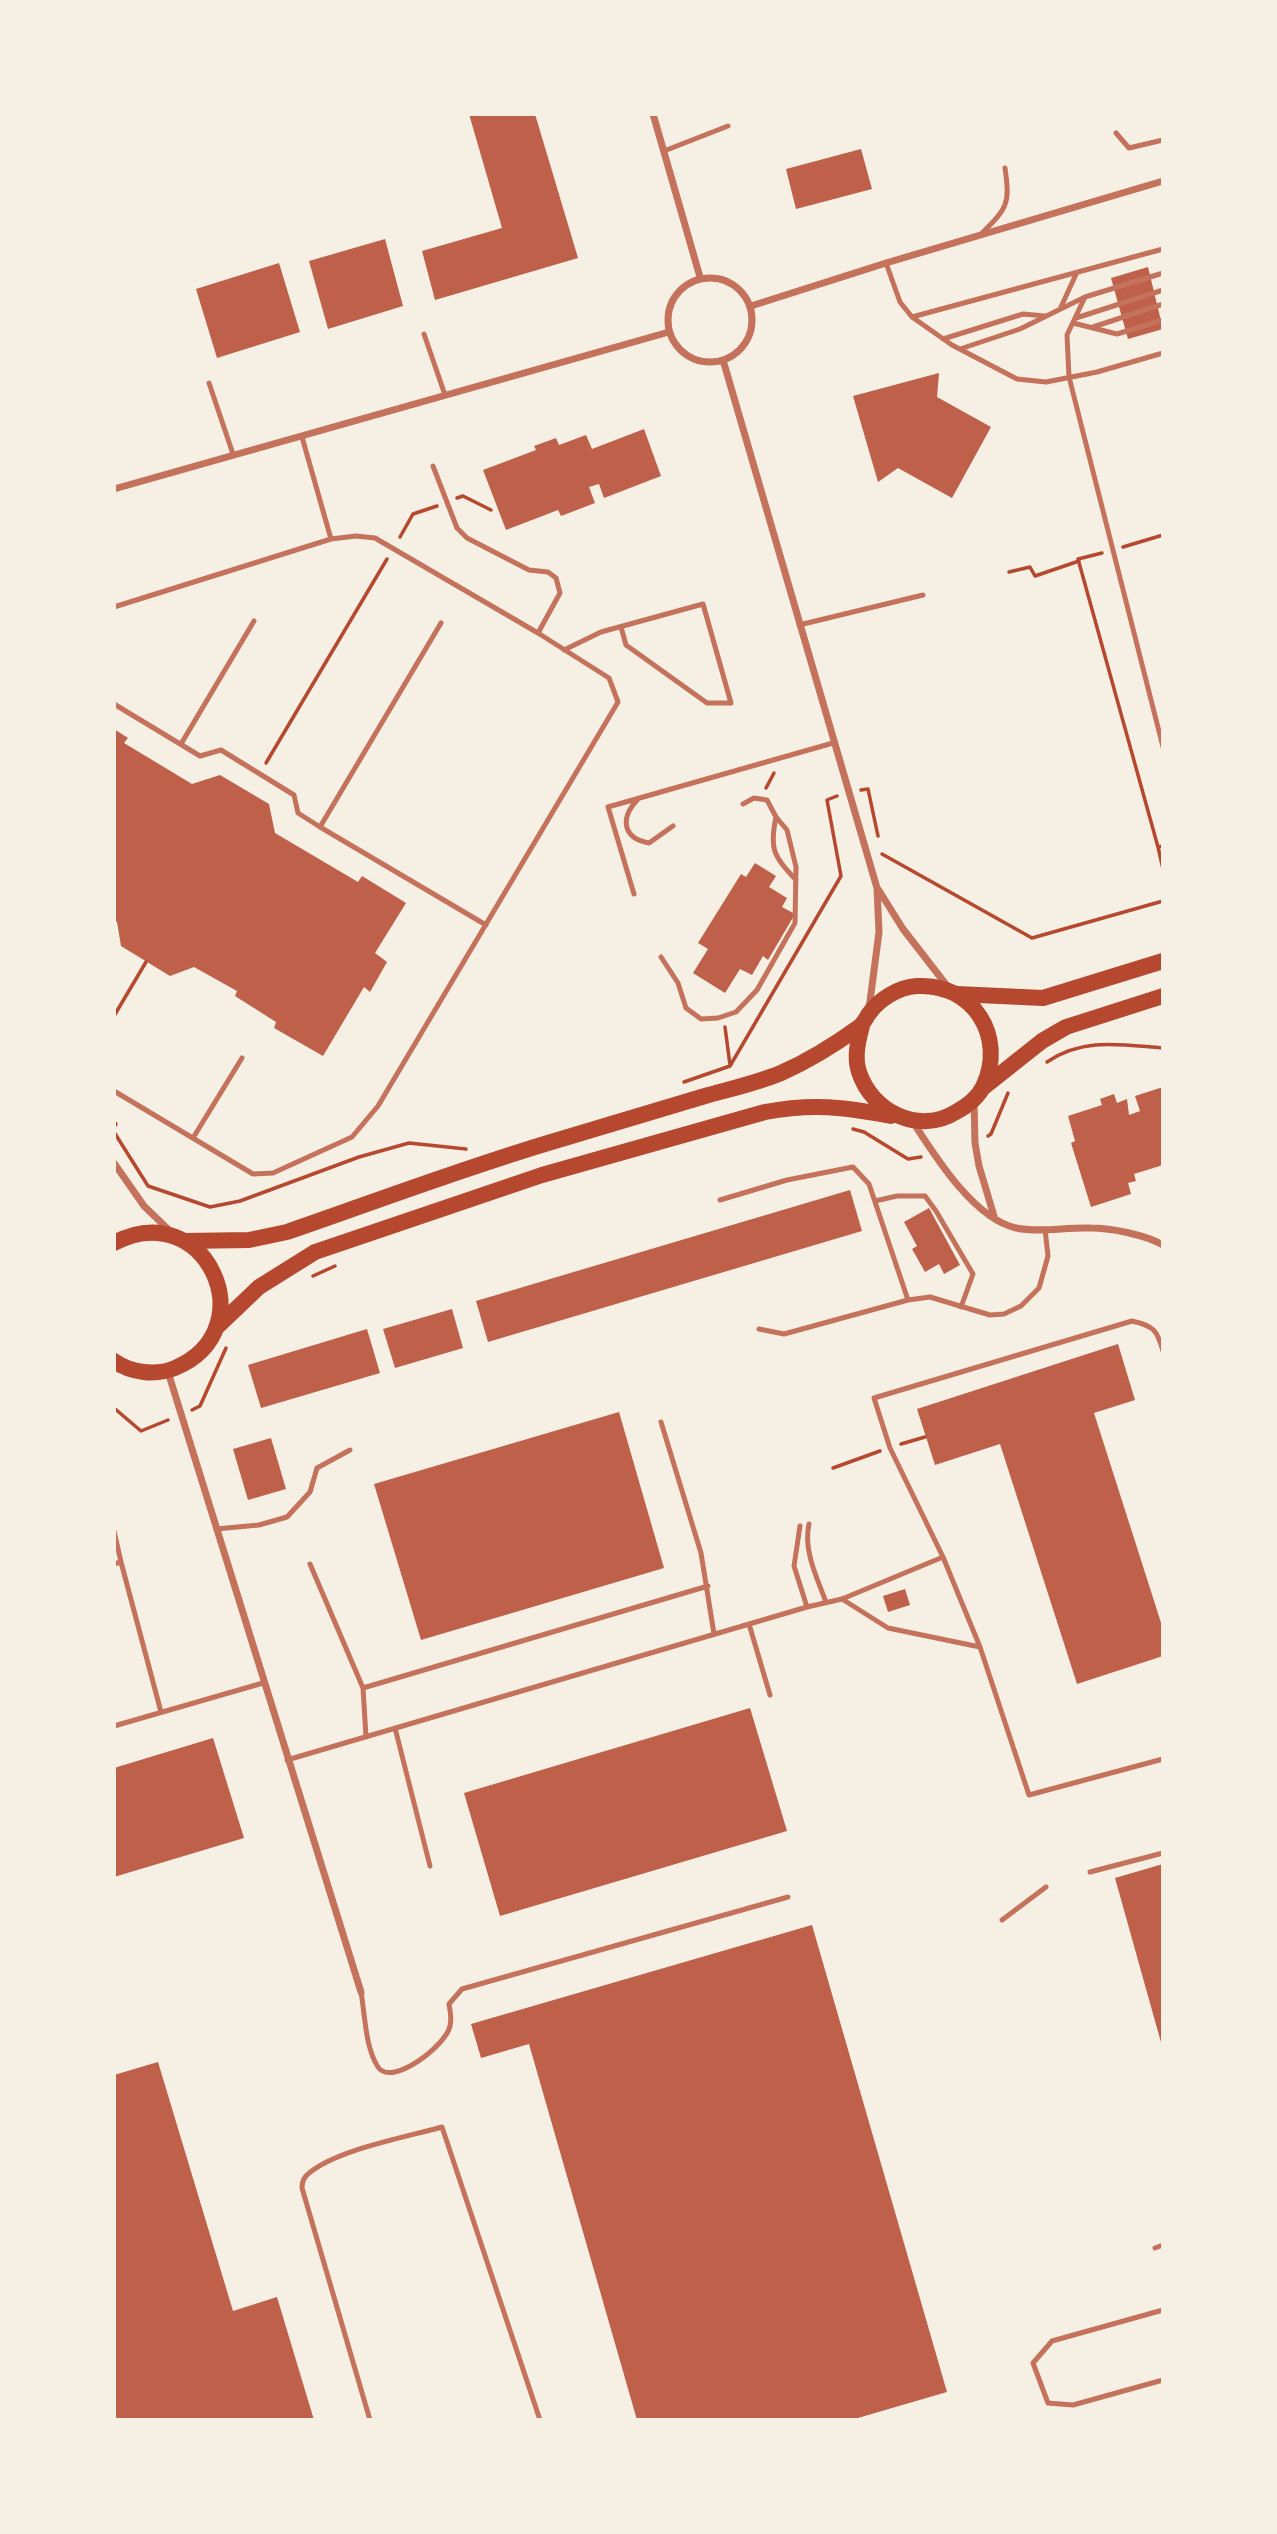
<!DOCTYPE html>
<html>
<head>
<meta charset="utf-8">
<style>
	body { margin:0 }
	#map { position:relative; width:1277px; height:2534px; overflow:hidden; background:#f6efe4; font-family:"Fira Sans",sans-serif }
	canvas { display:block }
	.frame { position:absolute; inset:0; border:116px solid #f6efe4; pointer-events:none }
</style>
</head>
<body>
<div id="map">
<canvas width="1277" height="2534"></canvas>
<div class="frame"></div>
</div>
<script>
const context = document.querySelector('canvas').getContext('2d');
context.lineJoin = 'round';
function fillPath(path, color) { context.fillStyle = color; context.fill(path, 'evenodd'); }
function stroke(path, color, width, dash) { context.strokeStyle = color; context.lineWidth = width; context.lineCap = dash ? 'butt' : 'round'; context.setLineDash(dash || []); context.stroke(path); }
fillPath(new Path2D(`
	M 469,114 L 535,114 L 578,258 L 435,300 L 422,251 L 502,228 Z
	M 861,149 L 872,189 L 796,209 L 786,169 Z
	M 385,239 L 403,306 L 328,329 L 309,261 Z
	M 279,263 L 300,332 L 217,358 L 196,289 Z
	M 1148,267 L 1163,329 L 1128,339 L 1111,278 Z
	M 939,373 L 937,397 L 991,427 L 952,498 L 898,468 L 878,482 L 853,396 Z
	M 644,429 L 661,476 L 604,498 L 599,484 L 589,487 L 595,503 L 561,516 L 558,510 L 506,530 L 483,470 L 536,450 L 534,446 L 556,438 L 559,445 L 586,435 L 592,449 Z
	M 114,729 L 128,738 L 124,743 L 192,784 L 220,775 L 269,804 L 275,833 L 358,882 L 362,876 L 406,903 L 375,953 L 387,962 L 370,992 L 364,987 L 323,1056 L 274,1028 L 276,1022 L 235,996 L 237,991 L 194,967 L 170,976 L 121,946 L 117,922 L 114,919 Z
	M 755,863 L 776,876 L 769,887 L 787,898 L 782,907 L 795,914 L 768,960 L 763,956 L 752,975 L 740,969 L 725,993 L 693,973 L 708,949 L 698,943 L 741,874 L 746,877 Z
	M 1163,1087 L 1163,1165 L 1134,1174 L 1136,1181 L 1128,1183 L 1131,1194 L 1091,1207 L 1071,1143 L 1075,1141 L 1068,1116 L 1102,1105 L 1100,1099 L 1114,1094 L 1117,1103 L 1127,1099 L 1129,1115 L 1140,1111 L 1135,1096 Z
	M 850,1190 L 862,1231 L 488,1342 L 476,1301 Z
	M 929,1208 L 960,1265 L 944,1274 L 939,1264 L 925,1272 L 912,1249 L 917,1246 L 904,1222 Z
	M 452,1309 L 463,1348 L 395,1368 L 383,1329 Z
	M 367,1329 L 380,1373 L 261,1408 L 248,1365 Z
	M 1118,1344 L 1135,1400 L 1094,1413 L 1163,1629 L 1163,1656 L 1077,1684 L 1000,1444 L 935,1465 L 917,1409 Z
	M 619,1412 L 664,1568 L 421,1640 L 374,1484 Z
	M 271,1438 L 286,1489 L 248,1500 L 233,1449 Z
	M 905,1589 L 910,1605 L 888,1612 L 883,1596 Z
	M 750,1708 L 787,1831 L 500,1916 L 464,1793 Z
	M 213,1738 L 244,1838 L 114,1877 L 114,1768 Z
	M 1163,1864 L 1163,2046 L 1162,2046 L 1115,1878 Z
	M 812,1925 L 947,2392 L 851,2420 L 637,2420 L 529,2044 L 481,2058 L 471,2024 Z
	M 158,2062 L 233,2311 L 277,2297 L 314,2420 L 114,2420 L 114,2075 Z`), '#bf614a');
stroke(new Path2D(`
	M 457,498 L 463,496 L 491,510
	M 400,537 L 413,514 L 437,506
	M 1123,547 L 1163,535
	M 1102,553 L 1078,559 L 1158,847
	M 1009,572 L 1030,567 L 1035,576 L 1079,561
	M 266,763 L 387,559
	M 766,788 L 774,773
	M 861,790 L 868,789 L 878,836
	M 1163,846 L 1158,847 L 1163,869
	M 882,854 L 1032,938 L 1163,901
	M 114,1016 L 146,962
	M 725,1027 L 730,1065
	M 1047,1062 C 1083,1037 1122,1045 1163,1048
	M 684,1082 L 730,1066 L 841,876 L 827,800 L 837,796
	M 114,1122 L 116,1124 L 114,1127
	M 853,1129 L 864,1132 L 908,1159 L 921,1157
	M 114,1132 L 148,1186 L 210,1207 L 240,1201 L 359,1157 L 409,1143 L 466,1149
	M 988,1136 L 991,1134 L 1008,1093
	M 313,1276 L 335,1266
	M 114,1408 L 141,1431 L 168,1420
	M 192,1410 L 200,1406 L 226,1348
	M 901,1444 L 925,1437
	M 833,1468 L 880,1451`), '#b5482f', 3.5);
stroke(new Path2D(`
	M 1116,133 L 1129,148 L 1163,140
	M 664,151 L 728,126
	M 982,233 C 1008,208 1010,203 1005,168
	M 886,263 L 900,302 L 912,317 L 952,345 L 1017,379 L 1046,382 L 1097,372 L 1163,353
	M 1085,297 L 1067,335 L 1069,377 L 1163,747
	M 1061,307 L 1077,272
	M 912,317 L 1163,249
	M 1076,318 L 1163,290
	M 1073,323 L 1117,334 L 1163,320
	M 1093,327 L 1163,304
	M 424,334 L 445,395
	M 943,339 L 1023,314 L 1045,316
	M 960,349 L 1020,329 L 1085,297 L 1163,273
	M 209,383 L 233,454
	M 302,437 L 331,539
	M 433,466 L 457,528 L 467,538 L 529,570 L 548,572 L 556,578 L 560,593 L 538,633
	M 114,607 L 331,539 L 356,536 L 375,538 L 538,633 L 609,678 L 618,702 L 378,1106 L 352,1137 L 273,1173 L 253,1174 L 114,1091
	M 799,625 L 923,595
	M 564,650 L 601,632 L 703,604 L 731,703 L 707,703 L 626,645 L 621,627
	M 114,704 L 200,756 L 221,750 L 294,795 L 298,813 L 320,827 L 486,925
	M 181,744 L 254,621
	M 638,799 C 620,818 622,838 649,843 L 673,826
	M 776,817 C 769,850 774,856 796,880
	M 320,827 L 441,623
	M 634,894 L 608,807 L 833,743
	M 661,957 L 678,983 L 686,1008 L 701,1019 L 718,1018 L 736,1012 L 757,990 L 795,923 L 796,867 L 787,830 L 776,817 L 767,800 L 754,798 L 743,804
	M 193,1138 L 242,1058
	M 720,1200 L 787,1180 L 853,1167 L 869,1184 L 908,1300 L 930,1297 L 990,1315 L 1004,1314 L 1021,1306 L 1039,1288 L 1048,1256 L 1045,1229
	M 875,1201 L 897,1196 L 925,1196 L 936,1211 L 973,1274 L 961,1307
	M 759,1329 L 784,1334 L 908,1300
	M 1163,1351 C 1157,1330 1154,1326 1132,1321 L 874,1398 L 890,1448 L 943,1557 L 980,1647 L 1029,1795 L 1163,1759
	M 661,1422 L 701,1553 L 714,1634
	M 809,1524 C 803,1550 817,1578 826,1602
	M 800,1526 L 794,1566 L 807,1607
	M 216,1529 L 259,1525 L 287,1517 L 310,1492 L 317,1468 L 350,1450
	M 114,1531 L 121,1562
	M 114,1564 L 121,1562 L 161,1712
	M 310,1564 L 363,1688 L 366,1737
	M 842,1599 L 888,1628 L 980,1647
	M 749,1624 L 770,1695
	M 363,1688 L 708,1586
	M 114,1726 L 263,1683
	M 395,1728 L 430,1866
	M 287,1760 L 807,1607 L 842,1599 L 943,1557
	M 1090,1872 L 1163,1853
	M 1002,1920 L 1046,1887
	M 361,1992 C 365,2014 365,2047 378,2067 C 392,2088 447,2044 450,2026 C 452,2019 450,2010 449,2004 L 462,1989 L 788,1897
	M 1155,2248 L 1163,2245
	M 1163,2310 L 1052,2341 L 1033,2363 L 1048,2403 L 1073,2405 L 1163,2380
	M 370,2420 L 302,2188 C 302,2182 303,2178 308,2174 C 335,2150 406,2137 442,2127 L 540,2420`), '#c5725c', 5);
stroke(new Path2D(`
	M 653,114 L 700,277
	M668 320a42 42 0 1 1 84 0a42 42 0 1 1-84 0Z
	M 751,306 L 886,263 L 1163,181
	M 723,360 L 877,888 L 879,932 L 869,1009
	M 114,489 L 669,332
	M 878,889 L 903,929 L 948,987
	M 974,1101 L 975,1143 L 979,1166 L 994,1216
	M 913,1122 C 935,1156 974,1219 1016,1228 C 1040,1233 1066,1227 1091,1228 C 1111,1228 1146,1235 1163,1245
	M 114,1163 L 144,1206 L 171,1232
	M 168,1372 L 361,1992`), '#c5725c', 7);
stroke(new Path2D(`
	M 957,994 L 1043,998 L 1163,961
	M 984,1087 L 1042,1041 L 1066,1027 L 1163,996
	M 185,1241 L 249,1240 L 287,1232 C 377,1201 466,1167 558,1140 C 607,1125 656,1111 705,1096 C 730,1089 757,1083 781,1073 C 806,1062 837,1043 859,1027 C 863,1024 865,1020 868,1015 C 878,1000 898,987 917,986 C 973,983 1007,1037 983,1087 C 977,1099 967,1106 956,1112 C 919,1135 872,1112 859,1072 C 854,1057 858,1041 862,1026
	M 114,1243 C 205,1195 267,1329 175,1368 C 156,1376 131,1373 114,1361
	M 216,1328 L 259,1287 L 315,1252 L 542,1175 L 765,1112 C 813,1103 844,1107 891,1116`), '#b5482f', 16);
</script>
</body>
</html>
